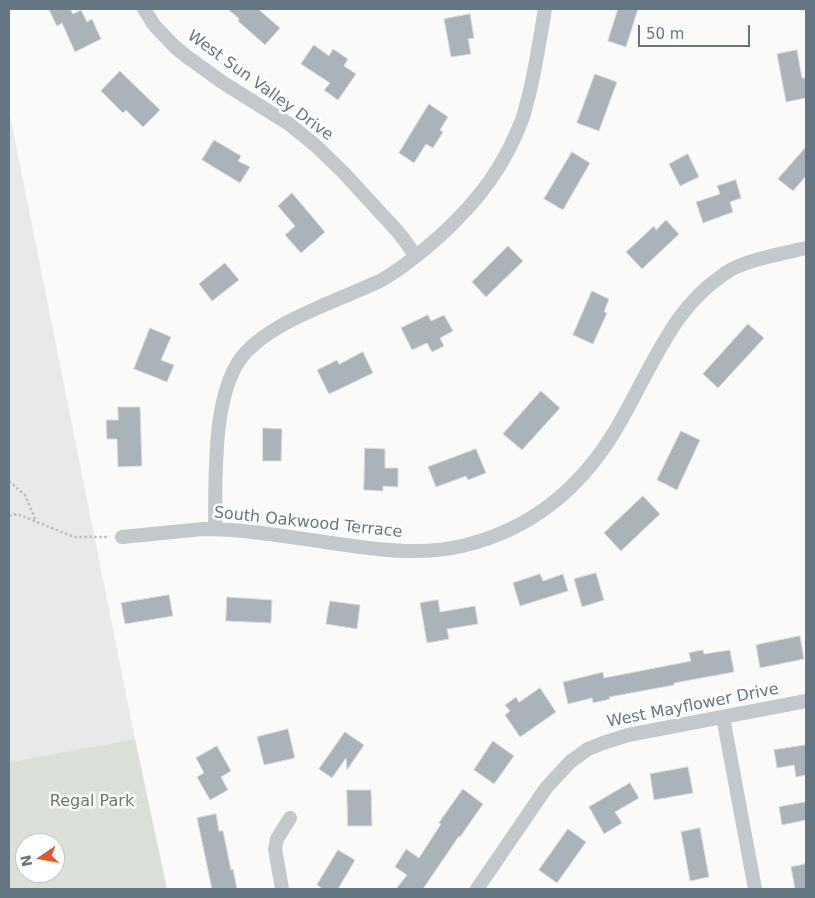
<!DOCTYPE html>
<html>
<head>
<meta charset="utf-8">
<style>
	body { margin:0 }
	#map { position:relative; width:815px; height:898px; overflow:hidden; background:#fafaf8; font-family:"DejaVu Sans",sans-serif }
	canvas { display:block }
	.frame { position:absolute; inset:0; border:10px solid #657683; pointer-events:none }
	.north { position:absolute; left:15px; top:833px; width:50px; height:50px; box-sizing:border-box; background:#fff; border:1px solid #c1c8cd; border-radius:50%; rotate:258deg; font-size:14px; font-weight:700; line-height:20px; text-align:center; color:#657683 }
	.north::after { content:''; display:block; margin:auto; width:18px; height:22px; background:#e4572e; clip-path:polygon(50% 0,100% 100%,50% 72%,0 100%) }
	.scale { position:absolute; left:638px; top:25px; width:112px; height:22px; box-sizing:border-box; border:2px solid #657683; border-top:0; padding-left:6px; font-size:15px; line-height:18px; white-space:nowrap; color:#657683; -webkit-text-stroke:4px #fff; paint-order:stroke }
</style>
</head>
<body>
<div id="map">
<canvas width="815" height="898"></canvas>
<div class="frame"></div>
<div class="north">N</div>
<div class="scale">50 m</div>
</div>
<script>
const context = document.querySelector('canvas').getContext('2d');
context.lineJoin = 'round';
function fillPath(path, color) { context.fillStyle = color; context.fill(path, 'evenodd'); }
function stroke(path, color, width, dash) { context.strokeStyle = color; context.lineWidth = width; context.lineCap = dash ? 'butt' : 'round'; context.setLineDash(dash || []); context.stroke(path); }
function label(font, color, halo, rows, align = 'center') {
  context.font = font + ' "DejaVu Sans",sans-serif'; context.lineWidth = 5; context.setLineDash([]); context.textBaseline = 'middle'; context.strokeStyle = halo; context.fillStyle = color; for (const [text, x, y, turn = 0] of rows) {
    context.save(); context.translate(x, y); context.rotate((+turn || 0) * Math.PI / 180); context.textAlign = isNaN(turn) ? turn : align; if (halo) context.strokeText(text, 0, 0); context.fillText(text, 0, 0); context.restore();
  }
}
fillPath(new Path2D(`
	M 9,110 L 135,739 L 9,762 Z`), '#e8e9e9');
fillPath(new Path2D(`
	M 135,739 L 167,889 L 9,889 L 9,762 ZM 25,843 L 55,843 L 55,873 L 25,873 Z`), '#dadfd7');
const building = new Path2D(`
	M 49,9 L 70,9 L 73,14 L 81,10 L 87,22 L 92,19 L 101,39 L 75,52 L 62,23 L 57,26 Z
	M 228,9 L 258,9 L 280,28 L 265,45 L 238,21 L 239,19 Z
	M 618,9 L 638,9 L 626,47 L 608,41 Z
	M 470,14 L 474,38 L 468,39 L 471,54 L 451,57 L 444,19 Z
	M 314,45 L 329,56 L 333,49 L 348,59 L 344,66 L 356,74 L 338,100 L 324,90 L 330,83 L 301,64 Z
	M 797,50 L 802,78 L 806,78 L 806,98 L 786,102 L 777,54 Z
	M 120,71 L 160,110 L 143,127 L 126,110 L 123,113 L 101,91 Z
	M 595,74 L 617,82 L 599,131 L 577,123 Z
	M 429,104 L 448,117 L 440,130 L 443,132 L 433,148 L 426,144 L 414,163 L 399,153 Z
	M 214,140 L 241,156 L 238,161 L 250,167 L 240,183 L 202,160 Z
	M 806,147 L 806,176 L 793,191 L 778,179 Z
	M 572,152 L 590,163 L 563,210 L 544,199 Z
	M 688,154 L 699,177 L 680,186 L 669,164 Z
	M 736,180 L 741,198 L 730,202 L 733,212 L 703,223 L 696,202 L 720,194 L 717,186 Z
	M 292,193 L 325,232 L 301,253 L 285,235 L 295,226 L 278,206 Z
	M 666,220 L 679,234 L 642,269 L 626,252 L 654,226 L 656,230 Z
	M 508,246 L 523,261 L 486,297 L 472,282 Z
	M 225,263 L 239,280 L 212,301 L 199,284 Z
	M 592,291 L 609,299 L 604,312 L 607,313 L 593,344 L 573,335 Z
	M 428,315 L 431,321 L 444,315 L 453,331 L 440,338 L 444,346 L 432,352 L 427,343 L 412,350 L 401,328 Z
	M 748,324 L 764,338 L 718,388 L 703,374 Z
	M 150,328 L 171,337 L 161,360 L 174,365 L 167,382 L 134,369 Z
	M 363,352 L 373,373 L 329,394 L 317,370 L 337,360 L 339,364 Z
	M 541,391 L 560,408 L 522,450 L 503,434 Z
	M 118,407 L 140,407 L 142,466 L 118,467 L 117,439 L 107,439 L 106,420 L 118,420 Z
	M 263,428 L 282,429 L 281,461 L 263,461 Z
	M 681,431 L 700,440 L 677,490 L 657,480 Z
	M 365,448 L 385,449 L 385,468 L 398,468 L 398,487 L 383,486 L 383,491 L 364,490 Z
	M 476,449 L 486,473 L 468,480 L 466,476 L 436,487 L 428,467 Z
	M 643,496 L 660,514 L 621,551 L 604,533 Z
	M 596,573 L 604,600 L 582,607 L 574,579 Z
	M 540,574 L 543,581 L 563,574 L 568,591 L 520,606 L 513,583 Z
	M 169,595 L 173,616 L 125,624 L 121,603 Z
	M 227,597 L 272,600 L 271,623 L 226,621 Z
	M 438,600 L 440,612 L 475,606 L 478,624 L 447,629 L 449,639 L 427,643 L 420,603 Z
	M 330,601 L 360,605 L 357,629 L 326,624 Z
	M 800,636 L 804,659 L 760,668 L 756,645 Z
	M 703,650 L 704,654 L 730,650 L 734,672 L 674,683 L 674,685 L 609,697 L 610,699 L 593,703 L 592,698 L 568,704 L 563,682 L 603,672 L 604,678 L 691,661 L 689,653 Z
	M 540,688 L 556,712 L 520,737 L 505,715 L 510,711 L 505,705 L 516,697 L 519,702 Z
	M 288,729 L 295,758 L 264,765 L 257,737 Z
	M 345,732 L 364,745 L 347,770 L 346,758 L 332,778 L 319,769 Z
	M 493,741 L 514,756 L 494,784 L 474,770 Z
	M 806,745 L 806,775 L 796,777 L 794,765 L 777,768 L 774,750 Z
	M 217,746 L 231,771 L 221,777 L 228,790 L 210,800 L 197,777 L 204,773 L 196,758 Z
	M 688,767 L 693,793 L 654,800 L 650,774 Z
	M 630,783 L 639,798 L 615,812 L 622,823 L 604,834 L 589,807 Z
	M 463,789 L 483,804 L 460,837 L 459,836 L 423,889 L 396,889 L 407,875 L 395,867 L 406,849 L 419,858 L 441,824 L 439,823 Z
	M 347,790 L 371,790 L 372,826 L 348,826 Z
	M 806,802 L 806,820 L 782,825 L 779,807 Z
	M 216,814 L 219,831 L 223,831 L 231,870 L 233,869 L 237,889 L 212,889 L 197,818 Z
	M 700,828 L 709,877 L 690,881 L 681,832 Z
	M 568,829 L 586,842 L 557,883 L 539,870 Z
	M 338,850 L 355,860 L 338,889 L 323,889 L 317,885 Z
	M 806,864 L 806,889 L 795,889 L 791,867 Z`);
fillPath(building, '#aab3b9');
stroke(building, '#dcdcda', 1);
stroke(new Path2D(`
	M 9,481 L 25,495 L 36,521
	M 9,516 L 17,514 L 74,537 L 108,537`), '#bbbfc2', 2.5, [2.5, 2.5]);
stroke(new Path2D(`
	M 144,9 L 154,25 L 175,47 L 186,56 L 222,82 L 289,124 L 315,145 L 343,172 L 399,233 L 416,256
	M 215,529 C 216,480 211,389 246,352 C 267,330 297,317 324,305 C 343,297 362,289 380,281 C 403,268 422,252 441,235 C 479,200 505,166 523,117 C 525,110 527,102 529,95 C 536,66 540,38 545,9
	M 122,537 L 203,529 C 250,529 299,539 346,545 C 386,551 426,555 466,545 C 530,529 579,489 613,434 C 625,415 635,394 646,374 C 668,333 685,301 724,274 C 743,260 782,254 806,248
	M 723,717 L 755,889
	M 282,889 L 275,849 L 277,839 L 290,818
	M 477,889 L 546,788 L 570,762 L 588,749 L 603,743 L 628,735 L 806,701`), '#c3c8cc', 14);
label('16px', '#657683', '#fff', [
	["West Sun Valley Drive",260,86,36],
	["South Oakwood Terrace",308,523,6],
	["West Mayflower Drive",693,706,-11]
]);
label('16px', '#687a64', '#fff', [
	["Regal Park",92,802]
]);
</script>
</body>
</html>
